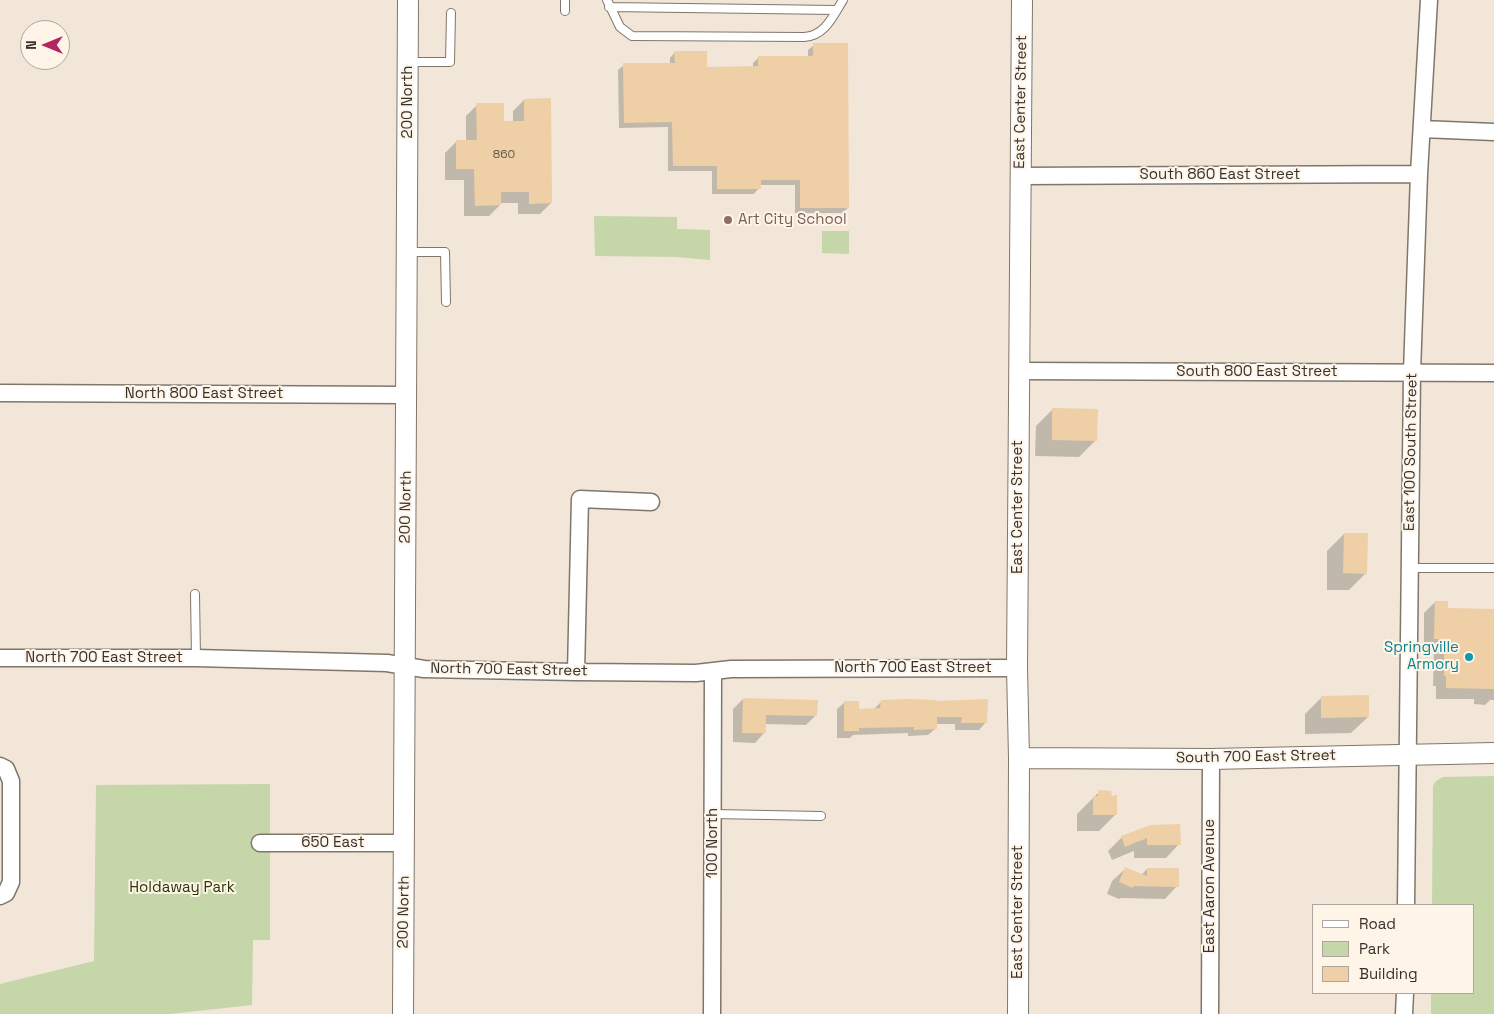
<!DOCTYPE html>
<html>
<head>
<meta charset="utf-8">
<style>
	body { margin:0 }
	#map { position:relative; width:1494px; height:1014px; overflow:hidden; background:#f2e6d8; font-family:"Space Grotesk",sans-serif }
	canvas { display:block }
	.legend { position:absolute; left:1312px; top:904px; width:162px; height:90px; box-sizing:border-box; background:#fef4e8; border:1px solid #aea69d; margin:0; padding:6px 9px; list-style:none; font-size:15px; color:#36312c }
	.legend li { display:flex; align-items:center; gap:10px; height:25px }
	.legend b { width:25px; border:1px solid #aea69d }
	.north { position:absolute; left:20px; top:20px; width:50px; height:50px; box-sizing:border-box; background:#fef4e8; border:1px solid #aea69d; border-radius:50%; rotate:270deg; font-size:14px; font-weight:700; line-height:20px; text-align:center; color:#36312c }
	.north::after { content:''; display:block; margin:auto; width:18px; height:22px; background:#b2265f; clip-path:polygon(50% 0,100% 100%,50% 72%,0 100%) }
</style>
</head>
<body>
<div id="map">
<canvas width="1494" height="1014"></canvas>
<ul class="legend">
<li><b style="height:6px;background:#fff"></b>Road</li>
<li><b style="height:14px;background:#c5d6a9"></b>Park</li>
<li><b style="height:14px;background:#eecfa6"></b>Building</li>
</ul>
<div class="north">N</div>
</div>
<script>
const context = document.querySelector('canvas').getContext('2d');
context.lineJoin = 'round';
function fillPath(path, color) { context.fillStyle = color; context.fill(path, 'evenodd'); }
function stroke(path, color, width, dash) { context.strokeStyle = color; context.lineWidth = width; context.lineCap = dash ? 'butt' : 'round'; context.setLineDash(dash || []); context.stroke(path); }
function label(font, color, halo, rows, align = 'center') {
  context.font = font + ' "Space Grotesk",sans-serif'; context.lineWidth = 4; context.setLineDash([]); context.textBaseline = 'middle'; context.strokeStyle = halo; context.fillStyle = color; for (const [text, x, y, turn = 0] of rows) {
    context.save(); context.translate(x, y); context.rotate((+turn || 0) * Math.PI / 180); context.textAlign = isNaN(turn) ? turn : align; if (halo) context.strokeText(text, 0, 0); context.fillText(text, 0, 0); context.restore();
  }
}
fillPath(new Path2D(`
	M 594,216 L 677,217 L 677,229 L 710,230 L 710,260 L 676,257 L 595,256 Z
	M 822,231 L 849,231 L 849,254 L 822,253 Z
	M 1494,776 L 1494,1014 L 1431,1014 L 1431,993 L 1473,993 L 1473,905 L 1432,905 L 1433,786 L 1436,781 L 1443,777 Z
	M 270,784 L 270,940 L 253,940 L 252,1005 L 170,1014 L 0,1014 L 0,984 L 94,961 L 96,785 Z`), '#c5d6a9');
fillPath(new Path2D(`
	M 814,45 L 848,208 L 842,213 L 795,213 L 795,185 L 759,185 L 759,188 L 754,194 L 712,194 L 712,171 L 668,171 L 668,127 L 619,128 L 618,70 L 624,65 L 670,64 L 670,58 L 675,52 L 706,68 L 753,68 L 753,63 L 758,58 L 808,57 L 808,50 Z
	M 524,100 L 551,203 L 540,214 L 518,214 L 518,203 L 500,203 L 500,205 L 489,216 L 464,216 L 464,180 L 445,180 L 445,153 L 456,142 L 466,141 L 466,116 L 477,105 L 503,122 L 513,122 L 513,111 Z
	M 1053,409 L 1096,440 L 1079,457 L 1035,456 L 1036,426 Z
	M 1344,534 L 1366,573 L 1349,590 L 1327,590 L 1327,551 Z
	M 1435,602 L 1446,610 L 1494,610 L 1494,700 L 1490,700 L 1485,705 L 1474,704 L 1474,699 L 1436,699 L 1436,686 L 1433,686 L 1434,649 L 1424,649 L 1424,613 Z
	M 1322,697 L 1368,717 L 1351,733 L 1305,734 L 1305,714 Z
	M 743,699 L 816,715 L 806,725 L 765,724 L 764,733 L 755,743 L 733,742 L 733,709 Z
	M 936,701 L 986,722 L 979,730 L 955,730 L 955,724 L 936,724 L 936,728 L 928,735 L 908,736 L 908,733 L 853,735 L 850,738 L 837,738 L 837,709 L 845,702 L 858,710 L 873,710 L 881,702 Z
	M 1099,792 L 1116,814 L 1099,831 L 1077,831 L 1077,814 Z
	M 1179,826 L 1179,844 L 1166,858 L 1134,858 L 1134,851 L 1112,860 L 1108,851 L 1122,837 Z
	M 1125,869 L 1141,875 L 1147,869 L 1177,886 L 1165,899 L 1121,898 L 1119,899 L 1107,894 L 1112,881 Z`), '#0003');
fillPath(new Path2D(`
	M 813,43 L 848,43 L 849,208 L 800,208 L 800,180 L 761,180 L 761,189 L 717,189 L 717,166 L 673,166 L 672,122 L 624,123 L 623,63 L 675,63 L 674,51 L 707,51 L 707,67 L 758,66 L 758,56 L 813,56 Z
	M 551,98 L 552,203 L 529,204 L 529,192 L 501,192 L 501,205 L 475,206 L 474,169 L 456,169 L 456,140 L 477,140 L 476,103 L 504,103 L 504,121 L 524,121 L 524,99 Z
	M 1052,408 L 1098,409 L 1097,441 L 1052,440 Z
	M 1344,533 L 1368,533 L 1367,574 L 1343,573 Z
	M 1435,601 L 1448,601 L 1448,608 L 1494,609 L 1494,689 L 1446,688 L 1446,676 L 1444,676 L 1444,639 L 1434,639 Z
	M 1369,695 L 1369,717 L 1321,718 L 1321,696 Z
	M 743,698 L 818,700 L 817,716 L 766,715 L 766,733 L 742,733 Z
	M 908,699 L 937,700 L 937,701 L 988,699 L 987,723 L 961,723 L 962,717 L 937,717 L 937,729 L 914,730 L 914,727 L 859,728 L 859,731 L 844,731 L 844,701 L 859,701 L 859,709 L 880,708 L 881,700 Z
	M 1098,790 L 1111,791 L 1112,796 L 1117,795 L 1117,815 L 1093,815 L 1093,796 L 1098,796 Z
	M 1180,824 L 1181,845 L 1147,845 L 1147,838 L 1125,847 L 1121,836 L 1151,825 Z
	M 1125,867 L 1147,876 L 1147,868 L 1179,868 L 1179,887 L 1133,886 L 1133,888 L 1119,882 Z`), '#eecfa6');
const service = new Path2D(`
	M 565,0 L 565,11
	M 607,0 L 620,27 L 632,36 L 804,37 C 825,36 833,16 843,0
	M 609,7 L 836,10
	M 408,62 L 450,62 L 451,13
	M 408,252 L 445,252 L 446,302
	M 1409,568 L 1494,568
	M 195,594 L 196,658
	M 713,814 L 821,816`);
const minor = new Path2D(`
	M 1422,129 L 1494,132
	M 1021,176 L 1419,174
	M 1019,371 L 1494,373
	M 0,393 L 407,395
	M 0,658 L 196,658 L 387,663 L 424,669 L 576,672 L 696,673 L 731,669 L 1017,668
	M 576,672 L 580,499 L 651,502
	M 0,766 L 6,769 L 11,781 L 11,882 L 6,893 L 0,896
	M 260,843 L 405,843
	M 1406,905 L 1412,372 L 1419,174 L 1429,0
	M 712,1014 L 713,672
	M 1210,1014 L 1211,759
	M 1404,1014 L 1405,993`);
const tertiary = new Path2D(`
	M 1019,758 L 1211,759 L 1494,753
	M 403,1014 L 408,0
	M 1018,1014 L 1019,758 L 1017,668 L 1022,0`);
stroke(service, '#81766a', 10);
stroke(minor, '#81766a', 19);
stroke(tertiary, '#81766a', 22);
stroke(service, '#fff', 8);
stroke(minor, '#fff', 16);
stroke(tertiary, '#fff', 20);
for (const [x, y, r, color] of [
	[728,220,5,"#8d6e63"],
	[1469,657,5,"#0f9aa8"]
]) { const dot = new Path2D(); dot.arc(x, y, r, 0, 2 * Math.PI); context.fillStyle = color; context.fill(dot); stroke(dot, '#fef4e8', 2); }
label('12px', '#64584a', null, [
	["860",504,155]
]);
label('15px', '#36312c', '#fef4e8', [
	["200 North",408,102,-90],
	["East Center Street",1021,102,-89],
	["South 860 East Street",1220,175],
	["South 800 East Street",1257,372],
	["North 800 East Street",204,394],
	["East 100 South Street",1411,452,-89],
	["200 North",406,507,-89],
	["East Center Street",1018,507,-90],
	["North 700 East Street",104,658],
	["North 700 East Street",913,668],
	["North 700 East Street",509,670,1],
	["South 700 East Street",1256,757,-1],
	["650 East",333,843],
	["100 North",713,843,-90],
	["East Aaron Avenue",1210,886,-90],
	["200 North",404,912,-89],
	["East Center Street",1018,912,-90]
]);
label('15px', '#785e54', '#fef4e8', [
	["Art City School",738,220]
], 'left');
label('15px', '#0d838f', '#fef4e8', [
	["Springville",1459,648],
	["Armory",1459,665]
], 'right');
label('15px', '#283602', '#fef4e8', [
	["Holdaway Park",182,888]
]);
</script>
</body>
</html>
